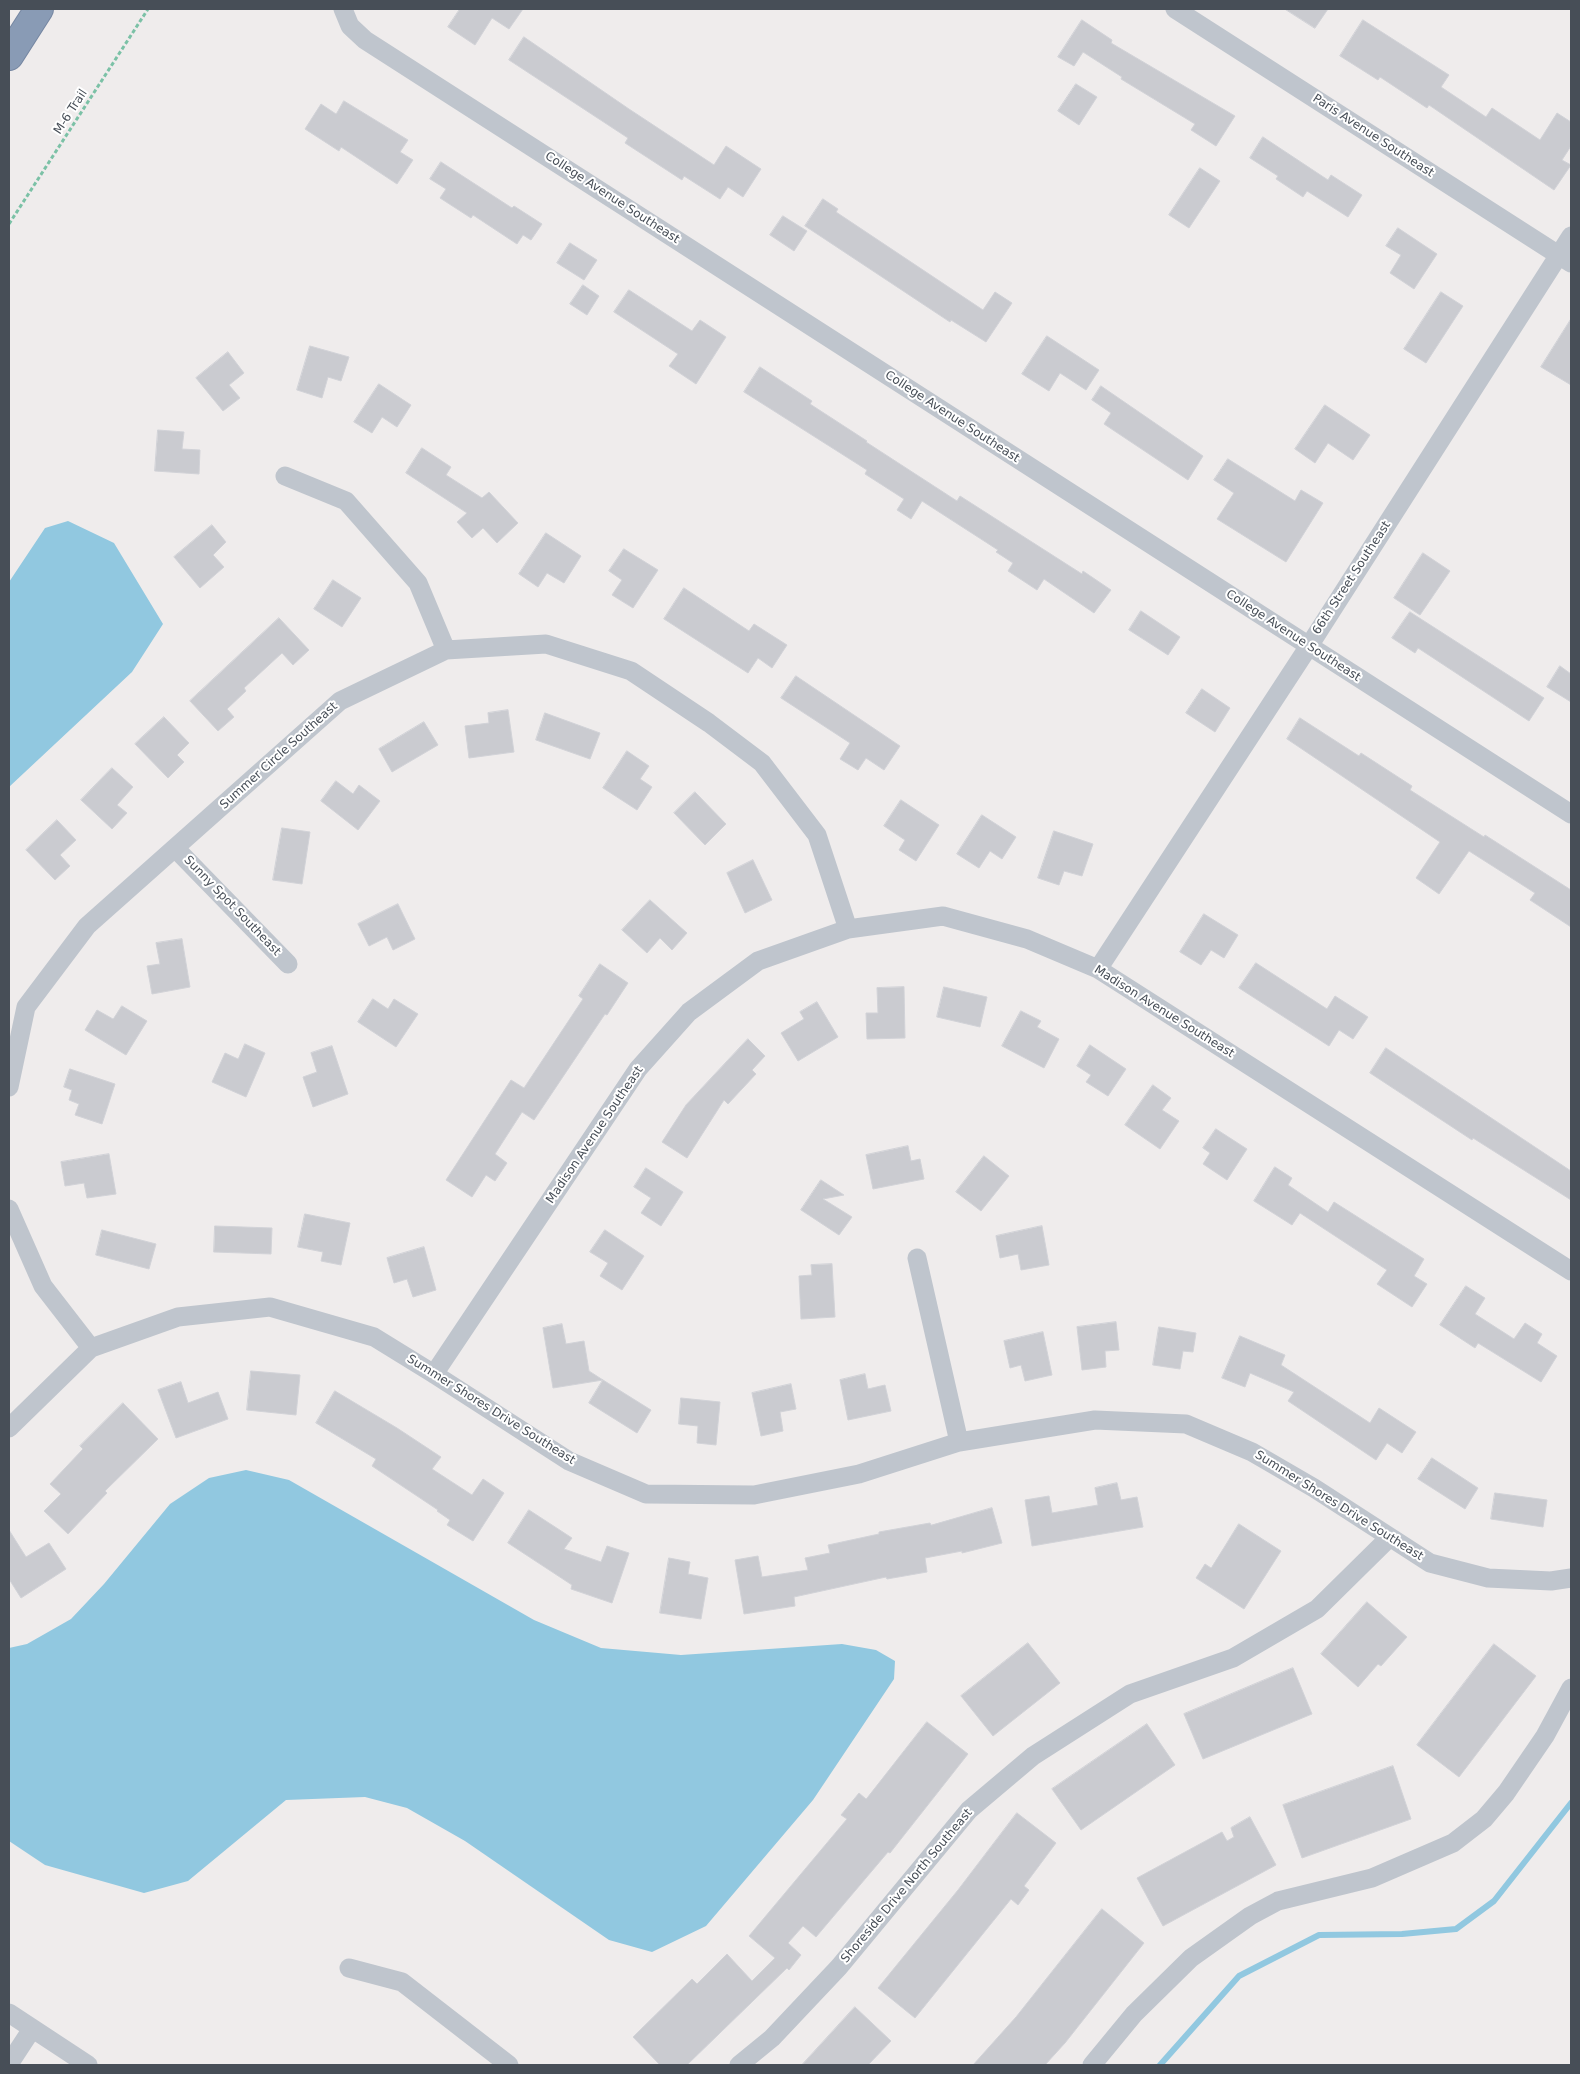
<!DOCTYPE html>
<html>
<head>
<meta charset="utf-8">
<style>
	body { margin:0 }
	#map { position:relative; width:1580px; height:2074px; overflow:hidden; background:#efecec; font-family:"DejaVu Sans",sans-serif }
	canvas { display:block }
	.frame { position:absolute; inset:0; border:10px solid #474e57; pointer-events:none }
</style>
</head>
<body>
<div id="map">
<canvas width="1580" height="2074"></canvas>
<div class="frame"></div>
</div>
<script>
const context = document.querySelector('canvas').getContext('2d');
context.lineJoin = 'round';
function fillPath(path, color) { context.fillStyle = color; context.fill(path, 'evenodd'); }
function stroke(path, color, width, dash) { context.strokeStyle = color; context.lineWidth = width; context.lineCap = dash ? 'butt' : 'round'; context.setLineDash(dash || []); context.stroke(path); }
function label(font, color, halo, rows, align = 'center') {
  context.font = font + ' "DejaVu Sans",sans-serif'; context.lineWidth = 4; context.setLineDash([]); context.textBaseline = 'middle'; context.strokeStyle = halo; context.fillStyle = color; for (const [text, x, y, turn = 0] of rows) {
    context.save(); context.translate(x, y); context.rotate((+turn || 0) * Math.PI / 180); context.textAlign = isNaN(turn) ? turn : align; if (halo) context.strokeText(text, 0, 0); context.fillText(text, 0, 0); context.restore();
  }
}
fillPath(new Path2D(`
	M 68,521 L 114,543 L 163,624 L 132,672 L 9,787 L 9,582 L 45,528 Z
	M 246,1470 L 289,1480 L 534,1620 L 601,1648 L 681,1655 L 842,1644 L 876,1650 L 895,1661 L 894,1679 L 813,1800 L 706,1926 L 652,1952 L 609,1940 L 465,1841 L 407,1808 L 365,1797 L 286,1800 L 188,1881 L 144,1893 L 45,1865 L 9,1841 L 9,1648 L 27,1644 L 71,1619 L 104,1584 L 170,1504 L 209,1478 Z`), '#91c8e0');
stroke(new Path2D(`
	M 1160,2065 L 1239,1976 L 1319,1935 L 1402,1934 L 1456,1929 L 1494,1901 L 1571,1803`), '#91c8e0', 6);
const building = new Path2D(`
	M 460,9 L 523,9 L 509,29 L 492,18 L 475,45 L 448,27 Z
	M 1285,9 L 1328,9 L 1315,28 Z
	M 1082,20 L 1112,40 L 1111,43 L 1235,116 L 1216,146 L 1191,130 L 1195,124 L 1121,79 L 1122,77 L 1083,52 L 1074,66 L 1058,57 Z
	M 1363,20 L 1449,75 L 1441,87 L 1486,117 L 1492,108 L 1540,140 L 1557,113 L 1571,122 L 1571,146 L 1562,160 L 1571,165 L 1554,190 L 1429,105 L 1427,108 L 1380,77 L 1378,80 L 1340,56 Z
	M 524,37 L 629,109 L 714,165 L 726,146 L 761,169 L 743,197 L 728,187 L 720,199 L 684,176 L 682,180 L 625,143 L 628,138 L 509,60 Z
	M 1076,84 L 1097,97 L 1079,125 L 1058,111 Z
	M 344,101 L 408,140 L 400,152 L 413,160 L 397,184 L 341,147 L 339,151 L 305,129 L 321,104 L 336,114 Z
	M 1263,137 L 1328,180 L 1331,175 L 1362,195 L 1348,217 L 1307,191 L 1303,197 L 1276,179 L 1278,176 L 1250,158 Z
	M 441,162 L 512,208 L 514,206 L 542,224 L 531,240 L 523,235 L 517,244 L 473,215 L 471,218 L 440,198 L 446,189 L 430,179 Z
	M 1200,168 L 1220,181 L 1189,228 L 1169,215 Z
	M 823,199 L 838,209 L 836,212 L 983,310 L 995,292 L 1012,303 L 986,342 L 951,320 L 950,322 L 805,226 Z
	M 783,216 L 807,231 L 794,251 L 770,235 Z
	M 1398,228 L 1437,254 L 1414,289 L 1390,273 L 1401,255 L 1386,246 Z
	M 570,243 L 597,260 L 584,280 L 557,263 Z
	M 583,285 L 599,296 L 587,315 L 570,304 Z
	M 629,290 L 692,331 L 700,320 L 726,337 L 696,384 L 669,366 L 678,354 L 614,312 Z
	M 1441,292 L 1463,306 L 1426,363 L 1404,349 Z
	M 1571,319 L 1571,385 L 1541,367 Z
	M 1047,336 L 1099,370 L 1086,390 L 1060,373 L 1049,391 L 1022,374 Z
	M 310,346 L 349,357 L 341,381 L 328,377 L 322,398 L 297,390 Z
	M 228,352 L 244,373 L 229,385 L 240,398 L 223,411 L 196,378 Z
	M 760,367 L 812,401 L 810,404 L 867,441 L 866,442 L 957,501 L 960,496 L 1082,574 L 1083,571 L 1111,590 L 1094,613 L 1044,579 L 1037,590 L 1008,571 L 1013,563 L 996,552 L 998,550 L 922,501 L 911,519 L 897,510 L 904,499 L 865,474 L 867,470 L 744,392 Z
	M 379,384 L 411,405 L 397,427 L 382,417 L 372,433 L 354,422 Z
	M 1101,386 L 1203,456 L 1188,480 L 1104,424 L 1111,413 L 1092,400 Z
	M 1325,405 L 1370,435 L 1353,460 L 1328,443 L 1315,463 L 1295,449 Z
	M 158,430 L 184,432 L 182,449 L 200,450 L 199,474 L 155,471 Z
	M 422,448 L 451,467 L 446,475 L 482,498 L 489,492 L 518,523 L 497,543 L 483,528 L 472,538 L 457,522 L 467,513 L 406,473 Z
	M 1228,459 L 1295,501 L 1301,490 L 1323,503 L 1286,562 L 1217,519 L 1234,493 L 1214,480 Z
	M 212,525 L 226,542 L 213,555 L 224,567 L 200,588 L 174,557 Z
	M 546,533 L 581,556 L 564,583 L 547,573 L 538,587 L 519,574 Z
	M 624,549 L 658,570 L 633,608 L 612,595 L 622,580 L 609,571 Z
	M 1423,553 L 1450,571 L 1420,615 L 1394,598 Z
	M 333,580 L 361,598 L 342,627 L 314,609 Z
	M 684,588 L 749,631 L 754,624 L 787,645 L 772,668 L 758,658 L 748,673 L 664,619 Z
	M 1141,611 L 1180,637 L 1168,655 L 1129,630 Z
	M 1410,612 L 1544,698 L 1529,721 L 1418,648 L 1415,653 L 1392,638 Z
	M 279,618 L 309,650 L 293,665 L 282,653 L 244,688 L 246,691 L 227,709 L 234,717 L 218,731 L 190,701 Z
	M 1560,666 L 1571,674 L 1571,702 L 1547,687 Z
	M 796,676 L 900,746 L 884,770 L 866,758 L 858,770 L 840,759 L 850,743 L 781,698 Z
	M 1202,689 L 1230,708 L 1215,732 L 1186,713 Z
	M 508,710 L 514,752 L 469,758 L 465,726 L 489,723 L 488,713 Z
	M 545,713 L 600,733 L 590,759 L 536,740 Z
	M 164,717 L 189,743 L 177,755 L 184,762 L 168,778 L 135,744 Z
	M 1300,718 L 1359,756 L 1361,753 L 1412,786 L 1410,790 L 1484,837 L 1485,835 L 1571,890 L 1571,927 L 1530,900 L 1535,893 L 1469,851 L 1439,894 L 1416,878 L 1440,842 L 1287,739 Z
	M 424,722 L 438,745 L 392,772 L 379,749 Z
	M 627,751 L 649,766 L 640,779 L 652,787 L 637,810 L 603,788 Z
	M 112,768 L 133,787 L 117,805 L 127,813 L 112,829 L 81,800 Z
	M 336,781 L 353,794 L 359,785 L 380,801 L 358,830 L 321,801 Z
	M 695,792 L 726,824 L 705,845 L 674,813 Z
	M 901,800 L 939,825 L 916,861 L 899,850 L 905,840 L 884,826 Z
	M 982,815 L 1016,837 L 1002,859 L 990,851 L 979,868 L 957,854 Z
	M 57,820 L 76,840 L 60,855 L 70,866 L 55,880 L 26,850 Z
	M 282,828 L 310,832 L 302,884 L 273,880 Z
	M 1054,831 L 1093,844 L 1082,876 L 1064,871 L 1059,885 L 1038,878 Z
	M 753,860 L 772,900 L 745,913 L 727,873 Z
	M 650,900 L 687,933 L 672,950 L 660,938 L 647,953 L 622,930 Z
	M 398,904 L 415,939 L 393,950 L 387,937 L 369,946 L 358,924 Z
	M 1204,914 L 1238,935 L 1224,958 L 1211,950 L 1201,965 L 1180,952 Z
	M 182,939 L 190,987 L 152,994 L 147,966 L 160,964 L 156,943 Z
	M 1256,963 L 1327,1009 L 1335,996 L 1368,1017 L 1353,1039 L 1339,1030 L 1329,1046 L 1239,988 Z
	M 600,964 L 628,983 L 607,1015 L 605,1014 L 534,1120 L 522,1112 L 495,1154 L 507,1163 L 495,1181 L 486,1175 L 472,1197 L 446,1180 L 511,1080 L 524,1088 L 583,999 L 579,996 Z
	M 904,987 L 905,1038 L 867,1039 L 866,1013 L 878,1013 L 877,988 Z
	M 944,987 L 987,997 L 980,1027 L 937,1017 Z
	M 373,999 L 388,1009 L 394,999 L 418,1014 L 396,1047 L 358,1022 Z
	M 817,1002 L 838,1037 L 798,1061 L 781,1033 L 804,1019 L 800,1012 Z
	M 122,1006 L 147,1021 L 126,1055 L 85,1030 L 97,1010 L 113,1019 Z
	M 1021,1011 L 1041,1021 L 1037,1027 L 1059,1039 L 1044,1068 L 1002,1046 Z
	M 748,1039 L 765,1056 L 752,1070 L 756,1074 L 728,1104 L 724,1100 L 687,1158 L 662,1142 L 686,1105 Z
	M 245,1044 L 265,1053 L 246,1097 L 212,1082 L 225,1053 L 238,1059 Z
	M 1090,1045 L 1126,1069 L 1108,1096 L 1086,1082 L 1091,1075 L 1077,1066 Z
	M 332,1046 L 348,1094 L 313,1107 L 303,1077 L 317,1072 L 311,1053 Z
	M 1386,1048 L 1571,1171 L 1571,1200 L 1473,1138 L 1472,1140 L 1370,1073 Z
	M 70,1069 L 115,1084 L 102,1124 L 75,1115 L 79,1104 L 69,1100 L 72,1090 L 64,1087 Z
	M 1153,1085 L 1171,1098 L 1162,1110 L 1179,1121 L 1160,1149 L 1125,1125 Z
	M 1216,1129 L 1247,1149 L 1227,1180 L 1203,1164 L 1210,1153 L 1203,1148 Z
	M 908,1146 L 911,1161 L 920,1159 L 924,1179 L 873,1189 L 866,1155 Z
	M 109,1154 L 116,1194 L 87,1198 L 84,1183 L 65,1186 L 61,1162 Z
	M 984,1156 L 1009,1176 L 981,1211 L 956,1192 Z
	M 1275,1167 L 1292,1178 L 1288,1185 L 1328,1212 L 1334,1202 L 1424,1259 L 1414,1276 L 1427,1284 L 1412,1307 L 1377,1284 L 1387,1270 L 1300,1213 L 1292,1225 L 1254,1201 Z
	M 646,1168 L 683,1192 L 661,1226 L 641,1213 L 651,1198 L 634,1187 Z
	M 821,1180 L 844,1195 L 823,1199 L 852,1217 L 839,1235 L 801,1210 Z
	M 305,1214 L 350,1223 L 341,1265 L 321,1261 L 323,1252 L 298,1247 Z
	M 215,1226 L 272,1228 L 271,1254 L 214,1252 Z
	M 1042,1226 L 1049,1265 L 1021,1270 L 1018,1254 L 1000,1258 L 996,1236 Z
	M 102,1230 L 156,1244 L 149,1269 L 96,1255 Z
	M 605,1230 L 644,1256 L 622,1290 L 600,1276 L 608,1263 L 590,1252 Z
	M 424,1247 L 436,1290 L 413,1297 L 407,1279 L 394,1283 L 387,1258 Z
	M 832,1264 L 835,1317 L 801,1319 L 799,1276 L 812,1275 L 811,1265 Z
	M 1466,1286 L 1485,1298 L 1475,1314 L 1514,1339 L 1525,1323 L 1542,1334 L 1537,1343 L 1557,1356 L 1541,1382 L 1478,1343 L 1475,1348 L 1440,1325 Z
	M 1116,1322 L 1119,1350 L 1105,1351 L 1106,1367 L 1082,1370 L 1077,1327 Z
	M 562,1324 L 566,1344 L 584,1341 L 589,1371 L 603,1380 L 553,1388 L 543,1328 Z
	M 1159,1327 L 1196,1333 L 1193,1352 L 1183,1351 L 1180,1369 L 1153,1365 Z
	M 1043,1332 L 1052,1375 L 1025,1381 L 1021,1365 L 1010,1368 L 1004,1341 Z
	M 1240,1336 L 1285,1355 L 1281,1365 L 1370,1423 L 1379,1408 L 1416,1432 L 1402,1453 L 1387,1443 L 1376,1460 L 1288,1401 L 1294,1392 L 1250,1373 L 1245,1387 L 1222,1378 Z
	M 251,1371 L 300,1375 L 296,1415 L 247,1410 Z
	M 865,1374 L 868,1389 L 885,1385 L 891,1411 L 848,1420 L 840,1380 Z
	M 603,1380 L 651,1410 L 637,1433 L 589,1403 Z
	M 181,1382 L 188,1403 L 218,1392 L 228,1419 L 176,1438 L 158,1390 Z
	M 791,1384 L 796,1409 L 780,1412 L 783,1431 L 761,1436 L 752,1393 Z
	M 335,1391 L 397,1428 L 441,1457 L 432,1469 L 472,1495 L 483,1479 L 504,1493 L 473,1541 L 447,1525 L 450,1520 L 437,1511 L 438,1510 L 372,1466 L 376,1459 L 316,1423 Z
	M 681,1398 L 720,1402 L 716,1445 L 697,1443 L 698,1426 L 679,1424 Z
	M 123,1403 L 158,1439 L 105,1491 L 107,1493 L 68,1534 L 44,1511 L 61,1494 L 50,1484 L 83,1449 L 80,1446 Z
	M 1432,1458 L 1478,1488 L 1465,1509 L 1418,1479 Z
	M 1117,1483 L 1121,1500 L 1137,1497 L 1143,1527 L 1032,1546 L 1025,1500 L 1049,1496 L 1052,1513 L 1098,1505 L 1095,1488 Z
	M 1495,1493 L 1547,1500 L 1543,1527 L 1491,1519 Z
	M 992,1508 L 1002,1543 L 962,1553 L 962,1551 L 925,1558 L 927,1572 L 887,1579 L 886,1577 L 794,1597 L 795,1606 L 744,1614 L 735,1560 L 758,1556 L 762,1577 L 808,1570 L 805,1558 L 830,1553 L 828,1545 L 879,1534 L 879,1532 L 930,1523 L 931,1525 Z
	M 529,1510 L 572,1538 L 564,1549 L 601,1562 L 607,1546 L 629,1553 L 612,1603 L 571,1589 L 572,1585 L 508,1543 Z
	M 1239,1524 L 1281,1551 L 1244,1609 L 1196,1578 L 1205,1564 L 1211,1568 Z
	M 9,1530 L 26,1557 L 49,1543 L 66,1569 L 21,1598 L 9,1579 Z
	M 669,1558 L 690,1562 L 688,1574 L 708,1578 L 701,1619 L 660,1613 Z
	M 1367,1602 L 1407,1637 L 1381,1666 L 1378,1664 L 1358,1687 L 1321,1654 Z
	M 1028,1643 L 1060,1683 L 993,1736 L 961,1696 Z
	M 1494,1644 L 1536,1676 L 1459,1777 L 1417,1745 Z
	M 1293,1668 L 1312,1714 L 1203,1759 L 1184,1714 Z
	M 927,1722 L 968,1754 L 890,1853 L 888,1852 L 816,1937 L 803,1926 L 788,1943 L 801,1955 L 789,1970 L 787,1968 L 687,2065 L 660,2065 L 633,2037 L 692,1979 L 697,1984 L 727,1954 L 752,1981 L 775,1958 L 749,1936 L 847,1819 L 841,1815 L 859,1793 L 866,1799 Z
	M 1147,1724 L 1175,1765 L 1081,1830 L 1052,1789 Z
	M 1393,1766 L 1411,1819 L 1302,1858 L 1283,1805 Z
	M 1017,1813 L 1056,1843 L 1024,1886 L 1029,1890 L 1018,1905 L 1011,1899 L 915,2018 L 878,1988 L 958,1890 Z
	M 1250,1817 L 1276,1865 L 1163,1926 L 1137,1878 L 1222,1832 L 1227,1841 L 1234,1837 L 1231,1828 Z
	M 1102,1909 L 1144,1943 L 1065,2043 L 1045,2065 L 973,2065 L 1016,2017 Z
	M 855,2007 L 891,2041 L 868,2065 L 802,2065 Z`);
fillPath(building, '#cacbd0');
stroke(building, '#d1d2d7', 1);
const highway = new Path2D(`
	M 9,56 L 39,9`);
stroke(highway, '#7586a1', 30);
stroke(new Path2D(`
	M 9,224 L 148,9`), '#7bc1a6', 3, [4, 2.5]);
stroke(new Path2D(`
	M 343,9 L 350,26 L 365,40 L 1571,814
	M 1175,9 L 1571,263
	M 285,476 L 346,501 L 418,583 L 446,650
	M 176,849 L 288,964
	M 1098,969 L 1309,646 L 1571,236
	M 9,1087 L 26,1007 L 87,926 L 340,701 L 446,650 L 546,644 L 631,671 L 709,723 L 762,763 L 817,835 L 848,929
	M 9,1209 L 43,1286 L 91,1348
	M 917,1258 L 959,1442
	M 434,1374 L 638,1069 L 689,1012 L 758,961 L 848,929 L 943,916 L 1027,939 L 1098,969 L 1571,1271
	M 9,1428 L 91,1348 L 178,1317 L 270,1307 L 374,1337 L 434,1374 L 569,1461 L 646,1494 L 754,1495 L 859,1474 L 959,1442 L 1095,1420 L 1186,1424 L 1252,1452 L 1314,1488 L 1430,1563 L 1488,1578 L 1551,1581 L 1571,1578
	M 349,1968 L 402,1982 L 509,2065
	M 9,2013 L 88,2065
	M 9,2064 L 32,2029
	M 739,2065 L 772,2038 L 839,1967 L 969,1810 L 1033,1756 L 1130,1694 L 1233,1658 L 1317,1609 L 1390,1537
	M 1092,2065 L 1134,2014 L 1191,1958 L 1250,1916 L 1278,1901 L 1372,1878 L 1453,1843 L 1484,1819 L 1506,1793 L 1545,1736 L 1571,1688`), '#bfc5cd', 19);
stroke(highway, '#899bb5', 28);
label('12px', '#474e57', '#fff', [
	["M-6 Trail",71,112,-57],
	["Paris Avenue Southeast",1373,136,33],
	["College Avenue Southeast",612,198,33],
	["College Avenue Southeast",952,417,33],
	["66th Street Southeast",1352,578,-57],
	["College Avenue Southeast",1293,636,33],
	["Summer Circle Southeast",279,756,-42],
	["Sunny Spot Southeast",232,906,46],
	["Madison Avenue Southeast",1164,1012,32],
	["Madison Avenue Southeast",595,1135,-56],
	["Summer Shores Drive Southeast",491,1410,32],
	["Summer Shores Drive Southeast",1339,1506,32],
	["Shoreside Drive North Southeast",907,1886,-50]
]);
</script>
</body>
</html>
